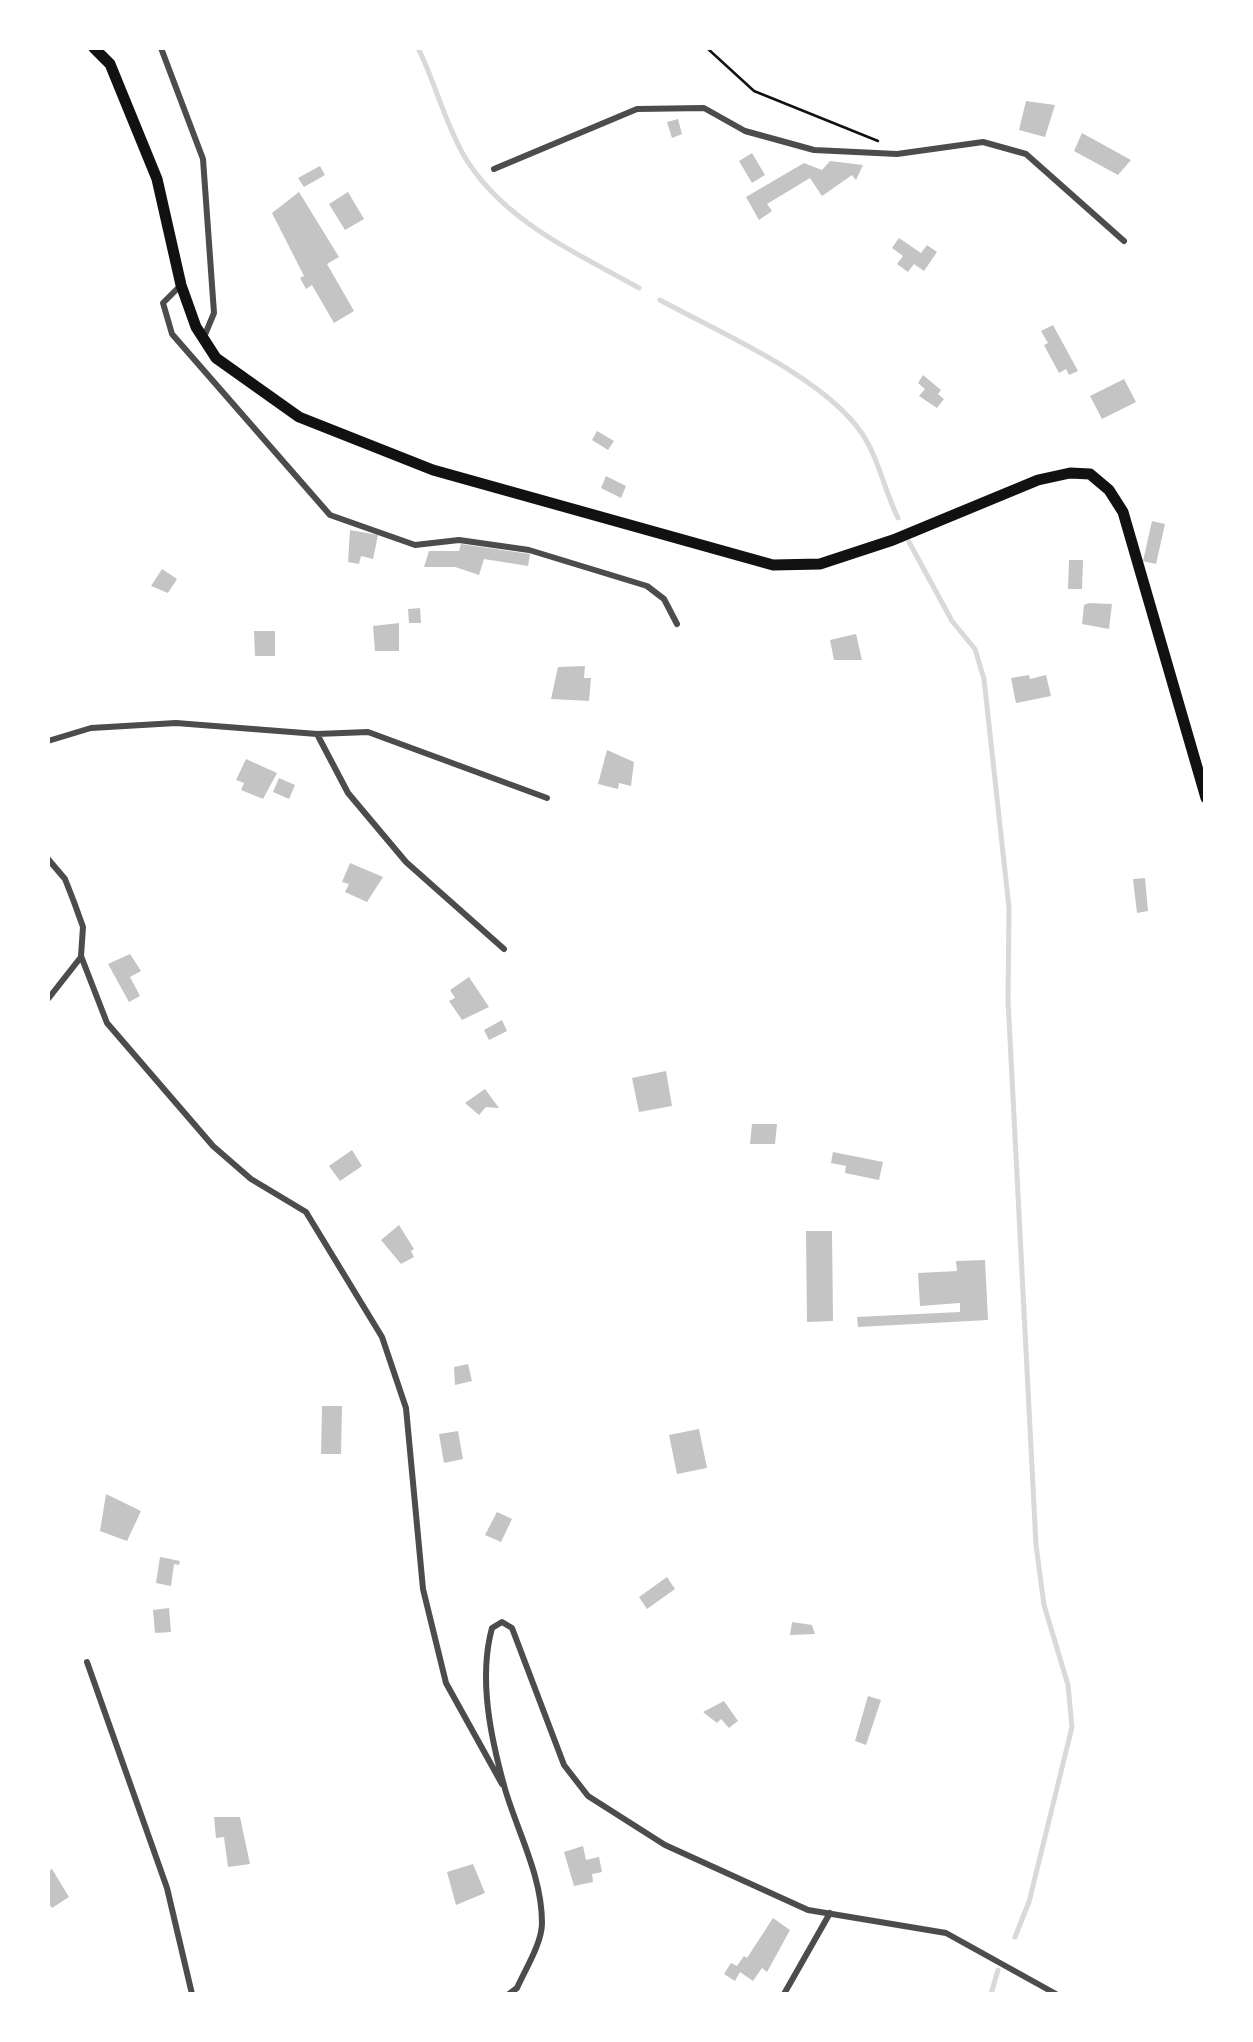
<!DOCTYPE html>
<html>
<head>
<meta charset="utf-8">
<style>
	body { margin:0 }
	#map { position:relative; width:1253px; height:2042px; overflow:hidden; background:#fff; font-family:"Space Grotesk",sans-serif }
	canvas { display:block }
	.frame { position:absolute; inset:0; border:50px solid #fff; pointer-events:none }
</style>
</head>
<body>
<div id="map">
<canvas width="1253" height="2042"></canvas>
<div class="frame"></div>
</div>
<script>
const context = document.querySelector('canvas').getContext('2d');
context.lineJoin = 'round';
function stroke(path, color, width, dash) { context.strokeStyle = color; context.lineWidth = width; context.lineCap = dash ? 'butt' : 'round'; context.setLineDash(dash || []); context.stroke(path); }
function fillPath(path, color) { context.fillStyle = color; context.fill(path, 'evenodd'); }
stroke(new Path2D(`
	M 418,48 C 435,82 444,120 463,154 C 501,220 575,252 639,288
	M 660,300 C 720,333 822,376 861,432 C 879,458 884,490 898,518
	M 909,542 L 952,621 L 975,649 L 984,679 L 1009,908 L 1008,1000 L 1036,1545 L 1044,1605 L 1068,1685 L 1072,1727 L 1029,1902 L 1015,1937
	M 991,1994 L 998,1970`), '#d9d9d9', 5);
fillPath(new Path2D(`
	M 1026,101 L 1055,105 L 1045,137 L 1019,130 Z
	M 678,119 L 682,134 L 672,138 L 667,122 Z
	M 1082,133 L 1131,160 L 1118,175 L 1074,151 Z
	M 752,153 L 765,175 L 752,183 L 739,161 Z
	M 830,161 L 863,165 L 856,180 L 852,175 L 822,196 L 810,178 L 767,204 L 772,211 L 759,220 L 746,197 L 804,163 L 822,170 Z
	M 320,166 L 325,175 L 304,187 L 298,178 Z
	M 299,192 L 339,257 L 327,264 L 354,311 L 334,323 L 312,285 L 306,289 L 300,278 L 304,276 L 272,213 Z
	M 348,192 L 364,219 L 345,230 L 329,204 Z
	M 899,238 L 921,253 L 927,245 L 937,252 L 924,271 L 914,264 L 908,272 L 897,264 L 903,256 L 892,248 Z
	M 1053,325 L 1078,371 L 1069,375 L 1066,369 L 1059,373 L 1044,345 L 1048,343 L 1041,331 Z
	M 923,375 L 941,390 L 938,394 L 944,399 L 937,408 L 919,396 L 925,389 L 918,383 Z
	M 1124,379 L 1136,402 L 1102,419 L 1090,396 Z
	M 597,431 L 614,441 L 608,450 L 592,440 Z
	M 606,476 L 626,486 L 621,498 L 601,488 Z
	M 1152,521 L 1165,524 L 1156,564 L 1143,561 Z
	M 350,530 L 378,535 L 373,559 L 361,556 L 359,564 L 348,562 Z
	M 461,544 L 530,554 L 528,566 L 484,559 L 479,575 L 455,567 L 424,567 L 429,551 L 459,551 Z
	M 1069,560 L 1083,560 L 1082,589 L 1068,589 Z
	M 162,569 L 177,579 L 168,593 L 151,586 Z
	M 1089,603 L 1112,604 L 1109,629 L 1082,624 L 1084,605 Z
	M 420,608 L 421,623 L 409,623 L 408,609 Z
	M 399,623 L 399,651 L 375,651 L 373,626 Z
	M 254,631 L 275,631 L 275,656 L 255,656 Z
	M 856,634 L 862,660 L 834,660 L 830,640 Z
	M 585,666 L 584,678 L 591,678 L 589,701 L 551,699 L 558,667 Z
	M 1029,675 L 1030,679 L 1046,675 L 1051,696 L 1016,703 L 1011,678 Z
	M 607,750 L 634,762 L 631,786 L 619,783 L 618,789 L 598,784 Z
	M 246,759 L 277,773 L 263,799 L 241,790 L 244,783 L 236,780 Z
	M 279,778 L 295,785 L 289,799 L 273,792 Z
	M 350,863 L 383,877 L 367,902 L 345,892 L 349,884 L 342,882 Z
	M 1145,878 L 1148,911 L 1137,913 L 1133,879 Z
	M 130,954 L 141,971 L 130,977 L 140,996 L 129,1002 L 108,964 Z
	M 469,977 L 489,1007 L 462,1020 L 449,1001 L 455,998 L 450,990 Z
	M 502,1020 L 507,1031 L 489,1040 L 484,1030 Z
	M 666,1071 L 672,1106 L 639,1112 L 632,1078 Z
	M 485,1089 L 499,1108 L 486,1107 L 479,1115 L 465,1103 Z
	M 752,1124 L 777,1124 L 775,1144 L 750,1144 Z
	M 352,1150 L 362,1166 L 340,1181 L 329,1166 Z
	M 833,1152 L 883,1162 L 879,1180 L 845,1173 L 846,1166 L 831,1163 Z
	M 399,1225 L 414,1249 L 411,1251 L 414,1257 L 401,1264 L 381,1240 Z
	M 806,1231 L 832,1231 L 833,1321 L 807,1322 Z
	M 985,1260 L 988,1320 L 858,1327 L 857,1317 L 960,1312 L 960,1303 L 920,1306 L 918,1273 L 957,1271 L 956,1261 Z
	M 468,1364 L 472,1381 L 455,1385 L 454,1367 Z
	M 322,1406 L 342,1406 L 341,1454 L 321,1454 Z
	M 699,1429 L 707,1468 L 677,1474 L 669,1435 Z
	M 458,1431 L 463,1459 L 444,1463 L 439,1434 Z
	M 106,1494 L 141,1511 L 127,1541 L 100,1531 Z
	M 497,1512 L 512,1519 L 501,1542 L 485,1535 Z
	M 160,1557 L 180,1561 L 179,1565 L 174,1564 L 171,1586 L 156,1583 Z
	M 667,1577 L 675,1589 L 647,1609 L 639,1597 Z
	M 169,1608 L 171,1632 L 155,1633 L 153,1610 Z
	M 792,1622 L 812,1625 L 815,1634 L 790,1635 Z
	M 868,1696 L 881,1700 L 866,1745 L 855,1741 Z
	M 724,1701 L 738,1721 L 729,1728 L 721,1719 L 717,1723 L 703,1712 Z
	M 214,1817 L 240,1817 L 250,1864 L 228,1867 L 224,1837 L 216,1838 Z
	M 583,1846 L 586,1860 L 599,1857 L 602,1872 L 592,1874 L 593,1882 L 574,1886 L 564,1852 Z
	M 473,1864 L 485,1893 L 456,1905 L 447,1872 Z
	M 52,1869 L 69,1897 L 52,1908 L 48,1903 L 48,1871 Z
	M 773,1918 L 790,1930 L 767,1972 L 762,1968 L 753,1981 L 740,1972 L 735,1981 L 724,1974 L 731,1963 L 737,1966 L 744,1956 L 747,1958 Z`), '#c4c4c4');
stroke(new Path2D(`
	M 707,48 L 754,91 L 878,141`), '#111', 2.5);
stroke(new Path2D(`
	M 161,48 L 203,159 L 214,313 L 204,337
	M 494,169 L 637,109 L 704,108 L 745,131 L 814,150 L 897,154 L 983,142 L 1026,154 L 1124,241
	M 180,286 L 163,303 L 172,334 L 330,515 L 415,545 L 459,540 L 529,550 L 647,586 L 664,599 L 677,624
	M 317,734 L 348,793 L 406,862 L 504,949
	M 48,741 L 91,728 L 176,723 L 317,734 L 368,732 L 547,798
	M 48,859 L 65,879 L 74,902 L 83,927 L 81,956 L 107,1023 L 213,1146 L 251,1179 L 306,1212 L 382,1337 L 406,1408 L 423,1589 L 446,1683 L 502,1784
	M 48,999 L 81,957
	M 87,1662 L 167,1888 L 192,1994
	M 509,1994 L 517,1988 C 525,1970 542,1943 542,1923 C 542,1876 518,1833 505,1789 C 491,1739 478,1679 492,1628 L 502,1622 L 512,1628 L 564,1765 L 588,1796 L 665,1845 L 808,1910 L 946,1933 L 1056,1994
	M 784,1994 L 830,1913`), '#4c4c4c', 6);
stroke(new Path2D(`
	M 94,48 L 110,64 L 157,179 L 181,285 L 196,327 L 216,358 L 299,417 L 433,470 L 773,565 L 820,564 L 893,540 L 1038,480 L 1070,473 L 1090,474 L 1109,490 L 1123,512 L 1206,798`), '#111', 11);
</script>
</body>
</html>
